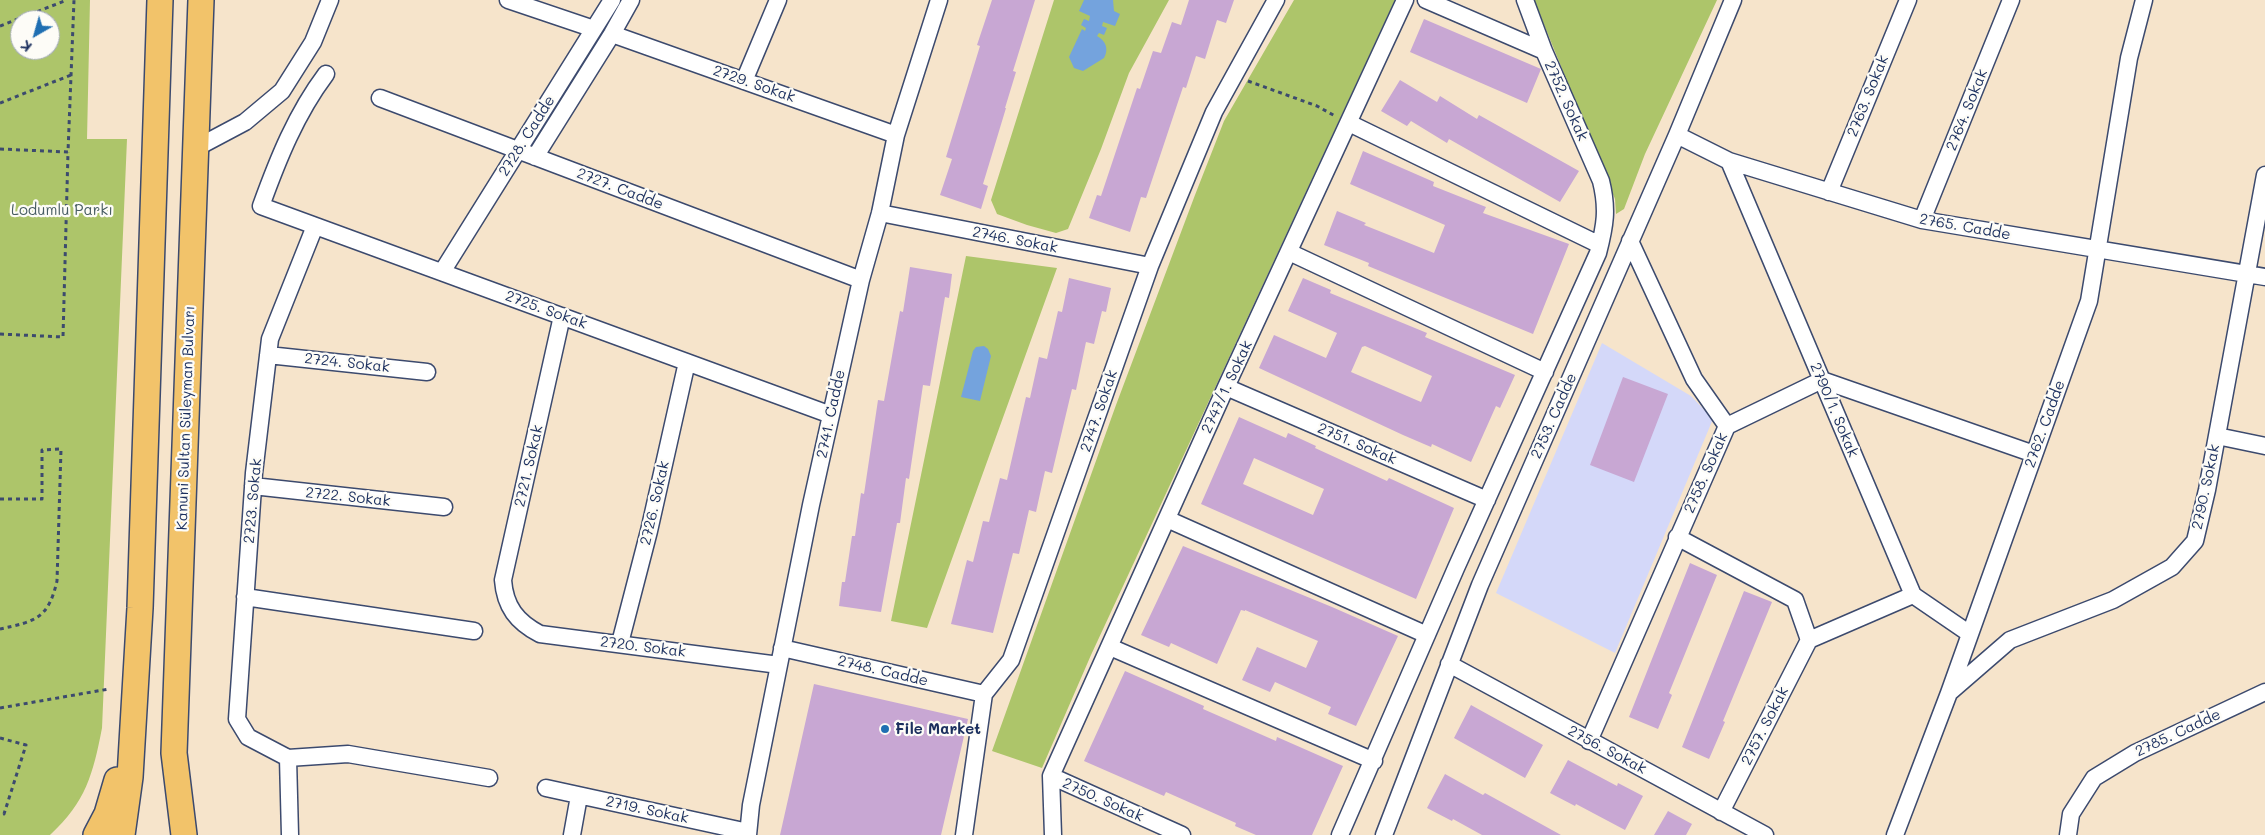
<!DOCTYPE html>
<html>
<head>
<meta charset="utf-8">
<style>
	body { margin:0 }
	#map { position:relative; width:2265px; height:835px; overflow:hidden; background:#f6e4cb; font-family:Mali,sans-serif }
	canvas { display:block }
	.north { position:absolute; left:10px; top:10px; width:50px; height:50px; box-sizing:border-box; background:#fdfcf7; border:1px solid #a3aaba; border-radius:50%; rotate:218deg; font-size:14px; font-weight:700; line-height:20px; text-align:center; color:#1b2f5e }
	.north::after { content:''; display:block; margin:auto; width:18px; height:22px; background:#1f6fb2; clip-path:polygon(50% 0,100% 100%,50% 72%,0 100%) }
</style>
</head>
<body>
<div id="map">
<canvas width="2265" height="835"></canvas>
<div class="north">K</div>
</div>
<script>
const context = document.querySelector('canvas').getContext('2d');
context.lineJoin = 'round';
function fillPath(path, color) { context.fillStyle = color; context.fill(path, 'evenodd'); }
function stroke(path, color, width, dash) { context.strokeStyle = color; context.lineWidth = width; context.lineCap = dash ? 'butt' : 'round'; context.setLineDash(dash || []); context.stroke(path); }
function label(font, color, halo, rows, align = 'center') {
  context.font = font + ' Mali,sans-serif'; context.lineWidth = 4.5; context.setLineDash([]); context.textBaseline = 'middle'; context.strokeStyle = halo; context.fillStyle = color; for (const [text, x, y, turn = 0] of rows) {
    context.save(); context.translate(x, y); context.rotate((+turn || 0) * Math.PI / 180); context.textAlign = isNaN(turn) ? turn : align; if (halo) context.strokeText(text, 0, 0); context.fillText(text, 0, 0); context.restore();
  }
}
fillPath(new Path2D(`
	M 1602,343 L 1691,396 L 1713,419 L 1615,653 L 1496,593 Z`), '#d4d8f9');
fillPath(new Path2D(`
	M 0,0 L 90,0 L 87,139 L 127,139 L 102,728 C 93,774 86,802 50,835 L 0,835 ZM 20,20 L 50,20 L 50,50 L 20,50 Z
	M 1054,0 L 1169,0 L 1129,73 L 1101,149 L 1068,229 L 1056,233 L 1027,225 L 997,214 L 991,200 Z
	M 1294,0 L 1395,0 L 1091,655 L 1042,768 L 992,751 L 1116,405 L 1195,195 L 1224,121 Z
	M 1534,0 L 1717,0 L 1645,154 L 1624,209 L 1616,214 L 1615,199 Z
	M 966,256 L 1057,268 L 927,628 L 891,621 Z`), '#adc56a');
fillPath(new Path2D(`
	M 1084,0 L 1113,0 L 1114,11 L 1120,14 L 1115,26 L 1103,22 L 1102,26 L 1107,28 L 1104,35 L 1099,33 L 1097,36 C 1106,41 1109,49 1104,58 L 1083,71 L 1074,68 L 1069,57 L 1082,29 L 1085,31 L 1086,28 L 1081,25 L 1084,19 L 1089,21 L 1090,16 L 1079,11 Z
	M 984,346 L 988,349 L 991,356 L 980,401 L 961,397 L 973,351 L 976,347 Z`), '#74a3dd');
fillPath(new Path2D(`
	M 992,0 L 1035,0 L 1013,71 L 1016,72 L 1005,108 L 1006,108 L 983,184 L 988,186 L 981,209 L 940,195 L 952,159 L 946,157 L 980,46 L 977,45 Z
	M 1189,0 L 1234,0 L 1226,23 L 1217,20 L 1205,59 L 1196,56 L 1186,88 L 1183,87 L 1146,198 L 1141,197 L 1130,232 L 1089,218 L 1097,195 L 1101,196 L 1137,88 L 1140,89 L 1153,51 L 1161,53 L 1172,22 L 1181,25 Z
	M 1424,19 L 1541,69 L 1527,103 L 1410,52 Z
	M 1400,80 L 1437,102 L 1440,96 L 1477,119 L 1479,115 L 1579,171 L 1560,202 L 1449,139 L 1447,143 L 1411,121 L 1407,126 L 1381,111 Z
	M 1363,151 L 1434,182 L 1433,186 L 1486,207 L 1483,213 L 1569,244 L 1533,334 L 1368,266 L 1369,263 L 1324,245 L 1337,211 L 1366,223 L 1364,225 L 1434,253 L 1445,225 L 1350,184 Z
	M 910,267 L 952,274 L 949,298 L 945,297 L 930,386 L 923,385 L 909,479 L 906,478 L 900,523 L 897,523 L 881,612 L 839,606 L 842,582 L 845,582 L 852,536 L 855,536 L 861,493 L 864,494 L 878,400 L 884,401 L 900,311 L 903,312 Z
	M 1069,278 L 1111,288 L 1106,312 L 1102,311 L 1094,344 L 1086,342 L 1076,390 L 1072,389 L 1052,473 L 1045,471 L 1036,512 L 1029,510 L 1019,554 L 1013,553 L 993,633 L 951,624 L 967,560 L 973,562 L 983,521 L 989,522 L 1000,478 L 1007,480 L 1026,397 L 1030,398 L 1039,357 L 1047,359 L 1058,311 L 1062,312 Z
	M 1303,278 L 1331,290 L 1330,293 L 1427,333 L 1425,337 L 1515,375 L 1500,408 L 1496,406 L 1471,462 L 1432,444 L 1431,447 L 1403,435 L 1259,368 L 1274,335 L 1326,358 L 1337,333 L 1288,311 ZM 1365,346 L 1432,376 L 1421,402 L 1351,372 L 1362,347 Z
	M 1623,377 L 1668,394 L 1634,482 L 1590,465 Z
	M 1239,417 L 1286,438 L 1288,433 L 1316,446 L 1315,448 L 1387,481 L 1389,478 L 1454,508 L 1416,599 L 1201,504 ZM 1254,458 L 1324,489 L 1313,515 L 1243,484 Z
	M 1183,546 L 1332,607 L 1398,636 L 1356,726 L 1328,714 L 1331,707 L 1275,682 L 1270,692 L 1242,680 L 1257,647 L 1306,668 L 1318,641 L 1245,610 L 1245,611 L 1241,610 L 1217,664 L 1171,643 L 1169,647 L 1141,635 Z
	M 1690,563 L 1717,575 L 1669,693 L 1672,695 L 1658,729 L 1629,717 Z
	M 1744,591 L 1772,602 L 1723,721 L 1725,722 L 1709,759 L 1682,747 Z
	M 1125,671 L 1204,706 L 1203,709 L 1276,741 L 1277,737 L 1343,766 L 1312,835 L 1256,835 L 1235,826 L 1236,823 L 1166,792 L 1164,796 L 1084,761 Z
	M 814,684 L 968,719 L 941,835 L 780,835 Z
	M 1471,705 L 1543,745 L 1525,778 L 1454,738 Z
	M 1568,760 L 1617,786 L 1618,783 L 1643,796 L 1625,830 L 1576,804 L 1575,806 L 1550,793 Z
	M 1445,774 L 1483,795 L 1485,793 L 1561,835 L 1482,835 L 1453,819 L 1452,821 L 1427,808 Z
	M 1668,811 L 1692,824 L 1686,835 L 1654,835 Z`), '#c8a7d3');
const street = new Path2D(`
	M 508,0 L 594,29
	M 1426,0 L 1544,51
	M 612,34 L 896,135
	M 326,74 C 296,114 278,159 261,206 L 831,415
	M 744,81 L 778,0
	M 380,98 L 861,280
	M 1349,123 L 1600,245
	M 1677,135 L 1729,161 L 1922,220 L 2265,277
	M 196,148 L 245,122 L 282,91 L 313,42 L 330,0
	M 535,157 L 612,34 L 631,0
	M 1729,161 L 1913,595 L 1970,634
	M 1829,192 L 1908,0
	M 880,213 L 1150,266
	M 1922,220 L 2011,0
	M 1630,241 L 1694,379 L 1727,426
	M 1289,252 L 1545,372
	M 442,272 L 612,0
	M 562,316 L 503,580 C 505,607 517,622 540,634 L 779,665
	M 268,355 L 427,372
	M 1226,387 L 1487,500
	M 2217,436 L 2265,446
	M 253,486 L 444,507
	M 1167,519 L 1427,635
	M 1677,537 L 1795,600 L 1809,640
	M 245,597 L 474,631
	M 1809,640 L 1913,595
	M 620,643 L 649,531 L 687,362
	M 1110,647 L 1374,761
	M 782,648 L 984,694
	M 1449,664 L 1765,835
	M 1950,692 L 2010,640 L 2113,600 L 2172,567 L 2195,541 L 2207,490 L 2265,175
	M 1589,741 L 1727,426 L 1822,380 L 2034,454
	M 288,758 L 248,737 L 237,719 L 254,473 L 270,339 L 315,226
	M 288,758 L 348,754 L 489,778
	M 288,758 L 290,835
	M 1051,776 L 1182,835
	M 546,788 L 748,832
	M 1721,812 L 1809,640
	M 572,835 L 579,796
	M 748,835 L 751,805 L 811,505 L 861,280 L 880,213 L 896,135 L 939,0
	M 964,835 L 984,694 L 1011,660 L 1150,266 L 1214,112 L 1276,0
	M 1053,835 L 1051,776 L 1226,387 L 1405,0
	M 1340,835 L 1456,568 L 1598,253 C 1605,226 1608,209 1601,181 L 1544,51 L 1525,0
	M 1384,835 L 1480,585 L 1677,135 L 1733,0
	M 1895,835 L 1949,693 L 2089,301 L 2129,58 L 2144,0
	M 2068,835 L 2071,814 L 2094,778 L 2135,753 L 2265,692`);
const primary = new Path2D(`
	M 96,835 L 107,814 L 117,780
	M 122,835 L 130,777 L 140,608 L 160,0
	M 184,835 L 174,753 L 201,0`);
stroke(street, '#3c4a6e', 19);
stroke(primary, '#3c4a6e', 28);
stroke(new Path2D(`
	M 0,26 L 67,0
	M 1248,81 L 1317,106 L 1335,116
	M 0,103 L 71,75
	M 0,149 L 68,152 L 74,0
	M 0,334 L 63,337 L 68,152
	M 0,499 L 42,499 L 42,450 L 61,449 L 57,581 C 48,619 36,621 0,629
	M 0,708 L 109,689
	M 0,738 L 26,745 L 4,814 L 0,812`), '#3c4a6e', 3, [4, 4]);
stroke(street, '#fff', 16);
stroke(primary, '#f2c36a', 25);
for (const [x, y, r, color] of [
	[885,729,5,"#1f6fb2"]
]) { const dot = new Path2D(); dot.arc(x, y, r, 0, 2 * Math.PI); context.fillStyle = color; context.fill(dot); stroke(dot, '#fdfcf7', 2); }
label('15px', '#1b2f5e', '#fdfcf7', [
	["2729. Sokak",754,84,19],
	["2763. Sokak",1868,96,-68],
	["2752. Sokak",1566,101,66],
	["2764. Sokak",1967,110,-68],
	["2728. Cadde",527,136,-58],
	["2727. Cadde",620,189,21],
	["2765. Cadde",1965,227,10],
	["2746. Sokak",1015,240,11],
	["2725. Sokak",546,310,20],
	["2724. Sokak",347,363,6],
	["2747/1. Sokak",1227,387,-65],
	["2790/1. Sokak",1834,410,67],
	["2747. Sokak",1099,411,-71],
	["2741. Cadde",831,414,-78],
	["2753. Cadde",1554,416,-66],
	["Kanuni Sultan Süleyman Bulvarı",186,418,-88],
	["2762. Cadde",2045,424,-70],
	["2751. Sokak",1357,444,23],
	["2721. Sokak",529,466,-77],
	["2758. Sokak",1706,473,-66],
	["2790. Sokak",2206,487,-78],
	["2722. Sokak",348,497,6],
	["2723. Sokak",253,501,-85],
	["2726. Sokak",655,503,-77],
	["2720. Sokak",643,647,7],
	["2748. Cadde",883,671,13],
	["2757. Sokak",1765,726,-63],
	["2785. Cadde",2178,733,-25],
	["2756. Sokak",1607,750,28],
	["2750. Sokak",1103,800,24],
	["2719. Sokak",647,810,12]
]);
label('15px', '#475c62', '#fdfcf7', [
	["Lodumlu Parkı",62,210]
]);
label('bold 15px', '#1b2f5e', '#fdfcf7', [
	["File Market",895,729]
], 'left');
</script>
</body>
</html>
